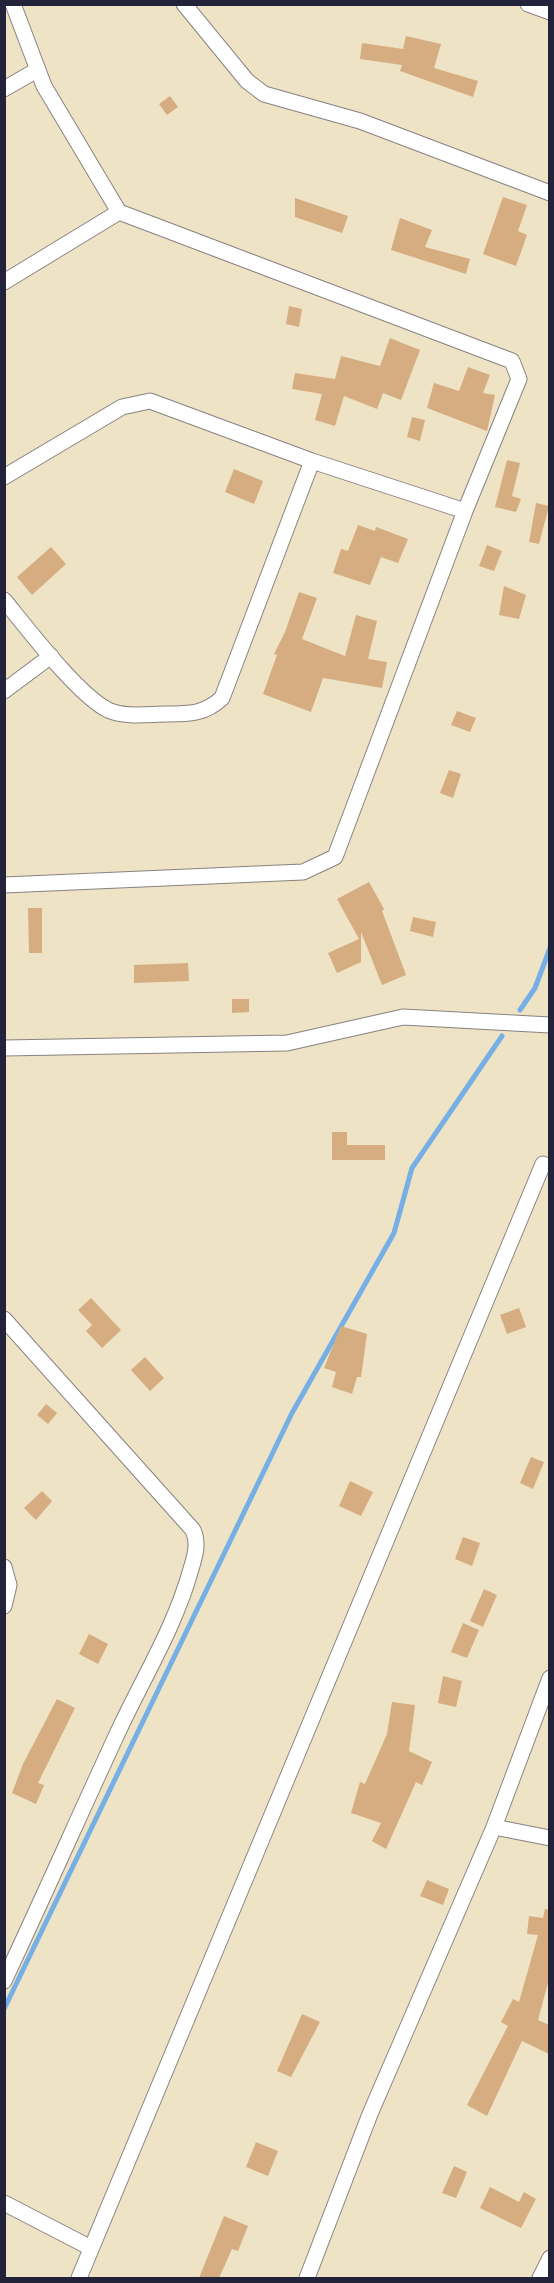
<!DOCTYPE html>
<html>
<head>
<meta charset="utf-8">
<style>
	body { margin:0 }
	#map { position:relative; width:554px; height:2283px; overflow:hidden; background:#eee3c5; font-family:"Balsamiq Sans",sans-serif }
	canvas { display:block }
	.frame { position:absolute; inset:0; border:6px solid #22223b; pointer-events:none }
</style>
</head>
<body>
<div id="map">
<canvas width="554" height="2283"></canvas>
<div class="frame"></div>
</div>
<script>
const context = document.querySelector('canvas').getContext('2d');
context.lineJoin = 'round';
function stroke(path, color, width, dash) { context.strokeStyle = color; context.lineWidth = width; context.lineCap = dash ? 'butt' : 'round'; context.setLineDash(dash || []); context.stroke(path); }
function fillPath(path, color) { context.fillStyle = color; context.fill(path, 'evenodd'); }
stroke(new Path2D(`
	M 520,1010 L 535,988 L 550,948
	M 4,2009 L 292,1413 L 394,1233 L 412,1168 L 502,1036`), '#75afe5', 5);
fillPath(new Path2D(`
	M 406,36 L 441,44 L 434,68 L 478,81 L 473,97 L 400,71 L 402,65 L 360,59 L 362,43 L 403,49 Z
	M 170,96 L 178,107 L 167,115 L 159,104 Z
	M 503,197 L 527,205 L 518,231 L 527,235 L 516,266 L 483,254 Z
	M 295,198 L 348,216 L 342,233 L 295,217 Z
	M 400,218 L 432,230 L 425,247 L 470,259 L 466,274 L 391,250 Z
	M 289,306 L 302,309 L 299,327 L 286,324 Z
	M 390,338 L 420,350 L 401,400 L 383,393 L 377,409 L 344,396 L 335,426 L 315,420 L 322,394 L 292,389 L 295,373 L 335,379 L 341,356 L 380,366 Z
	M 468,367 L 490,375 L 483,393 L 495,395 L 487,431 L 427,408 L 434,383 L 459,391 Z
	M 412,417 L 425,420 L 420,441 L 407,437 Z
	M 507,460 L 520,463 L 512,496 L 521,499 L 516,512 L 495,507 Z
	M 234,469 L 263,481 L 254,504 L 225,492 Z
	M 536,503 L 549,506 L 539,544 L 529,542 Z
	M 358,525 L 375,531 L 376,527 L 408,539 L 398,563 L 381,557 L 370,585 L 333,573 L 341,549 L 348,551 Z
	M 487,545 L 502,551 L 494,571 L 479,566 Z
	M 51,547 L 66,564 L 32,595 L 17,577 Z
	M 504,586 L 526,595 L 519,619 L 499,615 Z
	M 299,592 L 317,598 L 302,639 L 345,656 L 356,615 L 377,621 L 368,659 L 387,662 L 382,688 L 323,678 L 311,712 L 263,694 L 277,655 L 274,654 L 285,632 Z
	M 457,711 L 476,718 L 470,732 L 451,725 Z
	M 449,770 L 461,774 L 453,798 L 440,793 Z
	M 369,882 L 384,909 L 382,911 L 406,975 L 382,985 L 361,932 L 361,962 L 337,973 L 328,953 L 359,939 L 337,899 Z
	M 28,908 L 42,908 L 42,953 L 29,953 Z
	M 413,917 L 436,922 L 433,937 L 410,931 Z
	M 188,963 L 189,981 L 134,983 L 134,965 Z
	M 232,999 L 249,999 L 249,1012 L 232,1013 Z
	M 332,1132 L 347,1132 L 347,1145 L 385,1145 L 385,1160 L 332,1160 Z
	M 91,1298 L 121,1330 L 102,1348 L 86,1331 L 92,1325 L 78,1310 Z
	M 519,1308 L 526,1327 L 507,1334 L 500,1315 Z
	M 341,1326 L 367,1334 L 361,1377 L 357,1377 L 352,1394 L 332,1387 L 336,1372 L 324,1368 Z
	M 145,1357 L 164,1378 L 150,1391 L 131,1370 Z
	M 46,1404 L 57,1413 L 48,1424 L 37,1415 Z
	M 531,1457 L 544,1462 L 533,1489 L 520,1483 Z
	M 350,1481 L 373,1492 L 361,1516 L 339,1506 Z
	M 42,1491 L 52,1501 L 36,1520 L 24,1508 Z
	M 463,1537 L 480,1543 L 472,1566 L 455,1559 Z
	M 484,1589 L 497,1595 L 483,1627 L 470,1621 Z
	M 463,1623 L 479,1630 L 467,1658 L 451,1652 Z
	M 89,1634 L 108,1644 L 98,1664 L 79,1654 Z
	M 443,1676 L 462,1681 L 456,1707 L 438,1703 Z
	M 57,1699 L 75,1708 L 38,1783 L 44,1785 L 36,1804 L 12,1793 L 23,1764 Z
	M 392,1702 L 415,1705 L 409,1751 L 432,1762 L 422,1785 L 416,1782 L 386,1849 L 372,1841 L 381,1823 L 351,1813 L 360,1782 L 365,1784 L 387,1734 Z
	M 427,1880 L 449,1889 L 443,1905 L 420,1896 Z
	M 545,1909 L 549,1910 L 549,1979 L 538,2020 L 549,2025 L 549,2054 L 522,2041 L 487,2116 L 467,2105 L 508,2026 L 501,2022 L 513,1999 L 519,2002 L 538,1935 L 527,1934 L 529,1916 L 543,1918 Z
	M 302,2014 L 320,2022 L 291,2077 L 277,2071 Z
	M 256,2142 L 278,2151 L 268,2176 L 246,2167 Z
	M 454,2166 L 467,2172 L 456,2198 L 442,2193 Z
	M 490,2187 L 519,2202 L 524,2192 L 536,2199 L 521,2228 L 480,2208 Z
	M 224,2216 L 248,2226 L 238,2251 L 232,2249 L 219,2278 L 199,2278 Z`), '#d5ad81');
const minor = new Path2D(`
	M 184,4 L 247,81 L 264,94 L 360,121 L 550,193
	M 528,4 L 550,12
	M 4,89 L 37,70
	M 4,282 L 119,212
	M 4,477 L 122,407 L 150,401 L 312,461 L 465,511
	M 4,600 C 27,628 78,695 108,710 C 126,718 149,714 167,714 C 189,714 205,714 222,698 L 312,461
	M 4,691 L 51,656
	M 4,885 L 303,872 L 335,857 L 465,511 L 519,379 L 512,361 L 119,212 L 44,86 L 13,4
	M 4,1048 L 287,1043 L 403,1017 L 550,1025
	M 4,1319 L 193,1530 C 199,1543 195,1556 191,1569 C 175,1627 143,1678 118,1732 C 80,1814 43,1898 4,1981
	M 4,1567 L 9,1585 L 4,1606
	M 494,1827 L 550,1838
	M 4,2203 L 91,2248
	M 79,2278 L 543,1164
	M 307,2278 L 370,2114 L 494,1827 L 550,1678
	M 540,2278 L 550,2258`);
stroke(minor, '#888280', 17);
stroke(minor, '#fff', 15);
</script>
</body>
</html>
